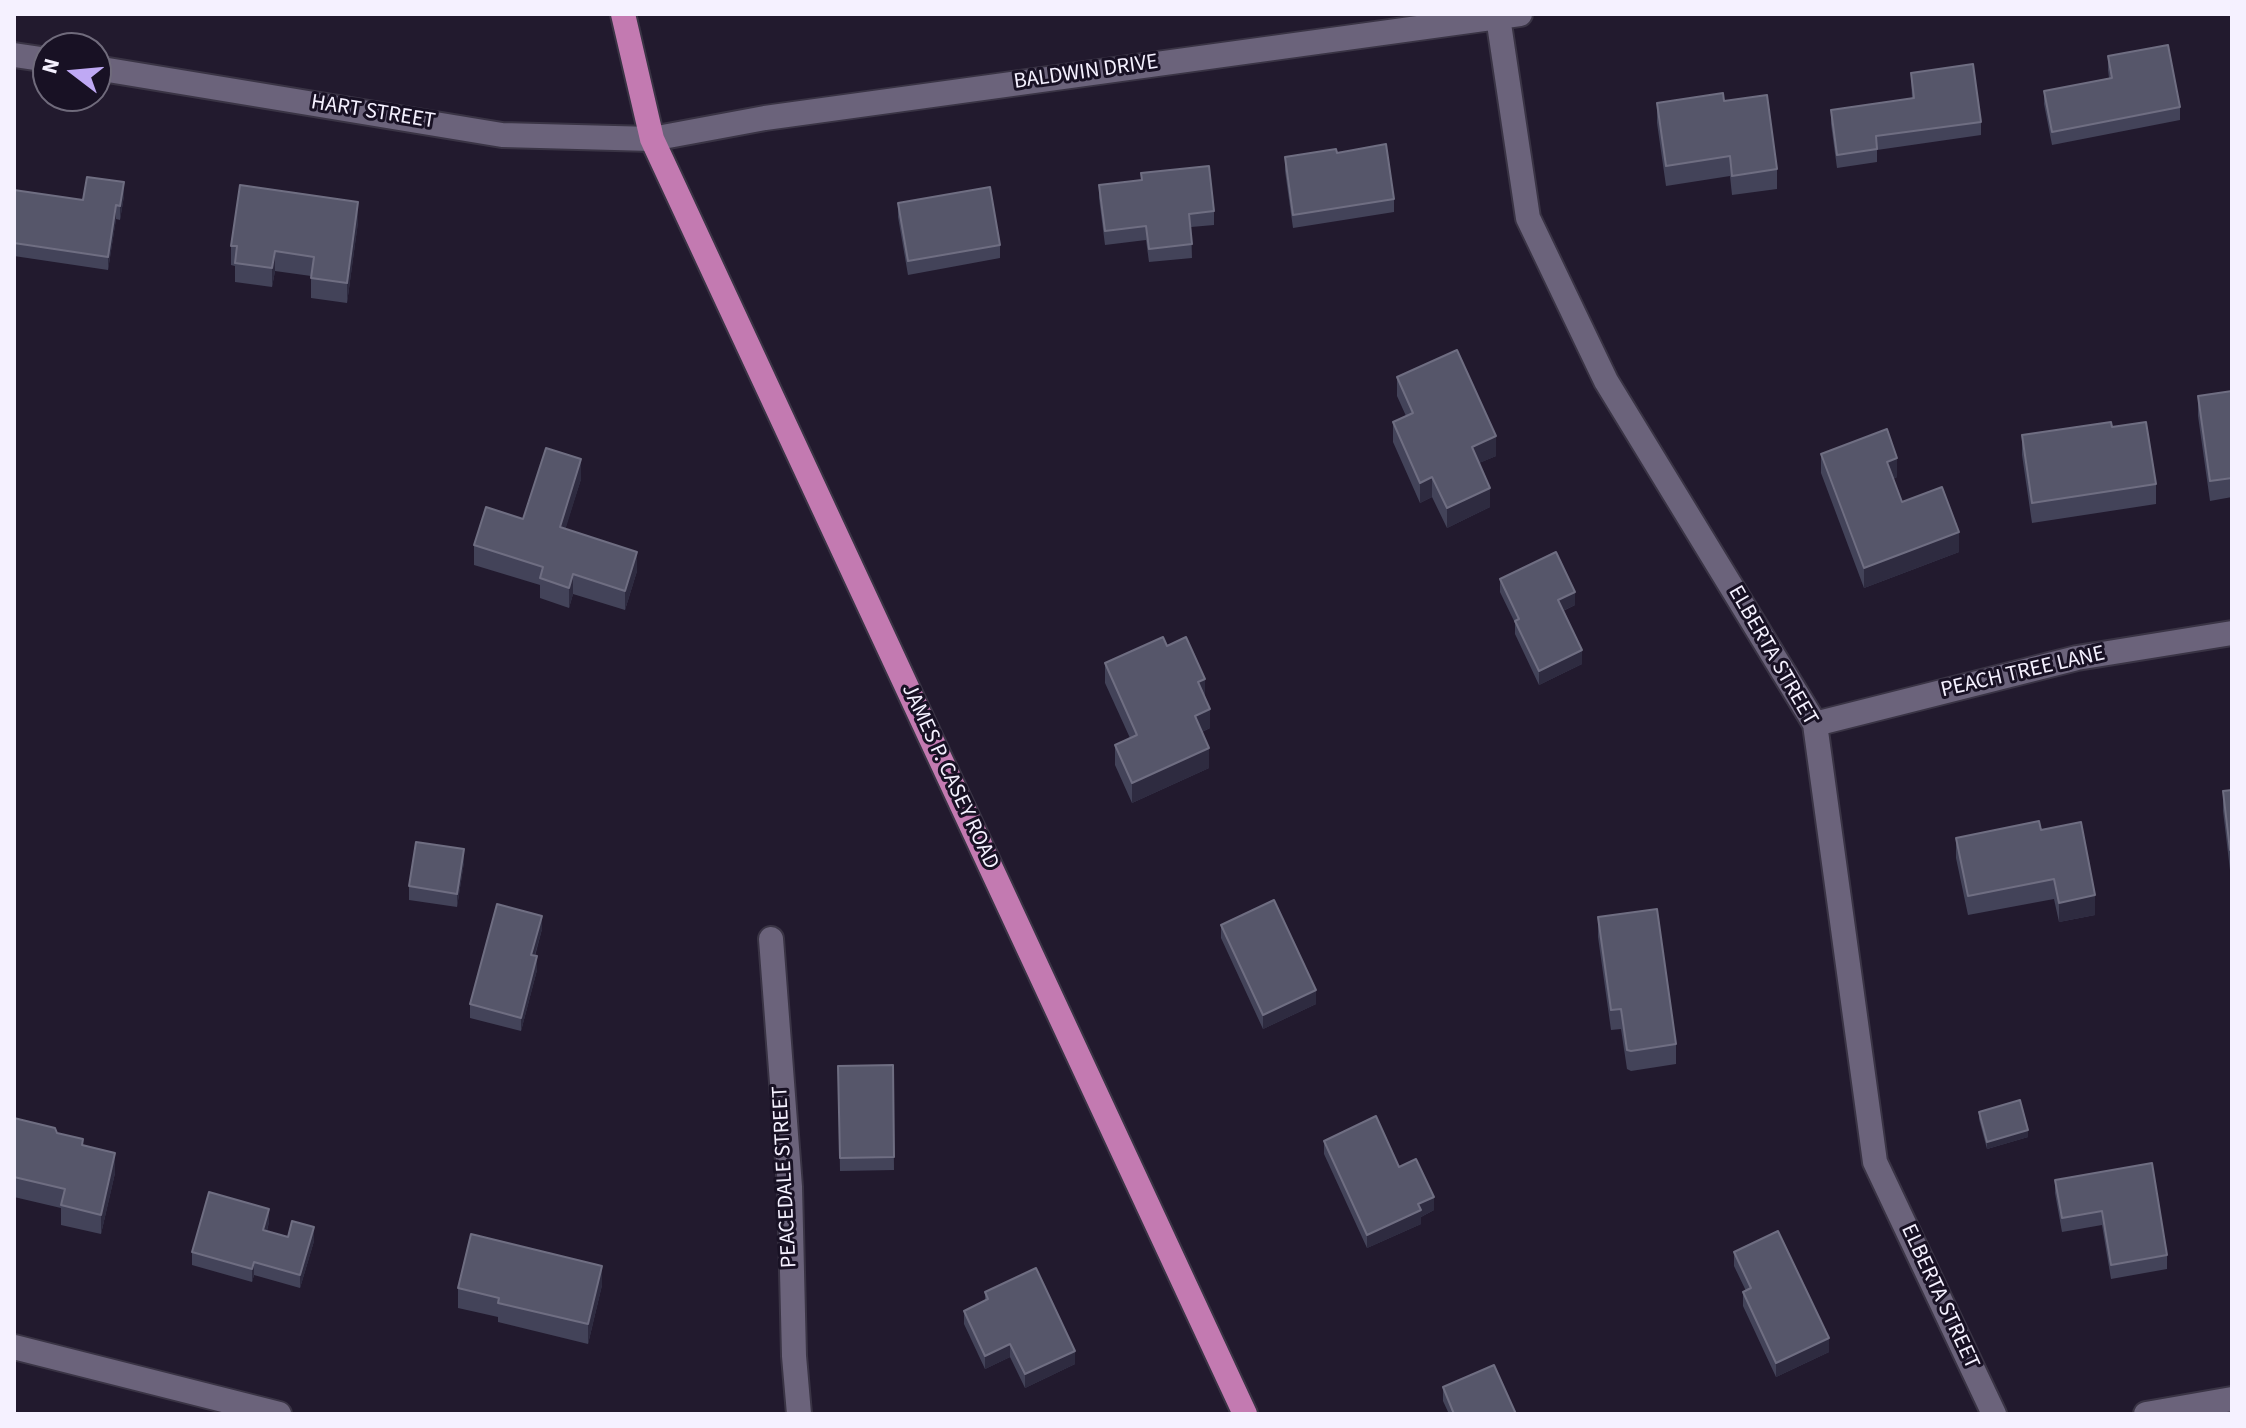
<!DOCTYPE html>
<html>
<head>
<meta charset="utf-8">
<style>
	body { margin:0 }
	#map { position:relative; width:2246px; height:1428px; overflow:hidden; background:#221a2e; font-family:"Source Sans 3",sans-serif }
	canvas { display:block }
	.frame { position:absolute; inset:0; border:16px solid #f5f1ff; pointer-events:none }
	.north { position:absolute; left:32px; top:32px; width:80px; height:80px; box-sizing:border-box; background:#181124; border:2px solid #706b7c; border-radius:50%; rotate:286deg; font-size:22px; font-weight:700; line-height:32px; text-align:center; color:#f5f1ff }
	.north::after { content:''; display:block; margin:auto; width:28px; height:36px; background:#bfa9f4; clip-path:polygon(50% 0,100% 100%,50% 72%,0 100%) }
</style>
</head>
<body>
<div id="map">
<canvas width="2246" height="1428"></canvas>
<div class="frame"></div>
<div class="north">N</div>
</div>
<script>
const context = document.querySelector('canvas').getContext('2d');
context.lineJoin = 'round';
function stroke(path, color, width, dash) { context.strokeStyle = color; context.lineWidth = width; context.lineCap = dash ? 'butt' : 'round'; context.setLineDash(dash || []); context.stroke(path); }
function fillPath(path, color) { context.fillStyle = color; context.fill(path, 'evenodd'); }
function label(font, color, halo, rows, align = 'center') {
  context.font = font + ' "Source Sans 3",sans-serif'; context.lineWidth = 6; context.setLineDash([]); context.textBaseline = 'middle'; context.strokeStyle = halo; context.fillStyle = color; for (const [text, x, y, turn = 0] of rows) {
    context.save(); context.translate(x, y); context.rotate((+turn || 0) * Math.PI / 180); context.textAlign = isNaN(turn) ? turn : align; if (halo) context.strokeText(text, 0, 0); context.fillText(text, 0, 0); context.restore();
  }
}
const minor = new Path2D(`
	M 1498,17 L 1528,218 L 1606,381 L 1815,724 L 1875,1162 L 1994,1414
	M 14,55 L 48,60
	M 96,68 L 502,135 L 652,139 L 765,118 L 1520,14
	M 1815,724 L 2077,658 L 2232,633
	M 771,939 L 790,1187 L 794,1356 L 799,1414
	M 14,1347 L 279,1414
	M 2146,1414 L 2232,1399`);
const major = new Path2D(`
	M 623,14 L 652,139 L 1245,1414`);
stroke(minor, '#3a3445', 28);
stroke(major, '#3a3445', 28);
stroke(minor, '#6b637b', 24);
stroke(major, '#c37ab1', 24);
fillPath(new Path2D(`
	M 2108,56 L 2180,107 L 2180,120 L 2052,145 L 2044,104 L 2044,91 L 2109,78 L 2108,70 Z
	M 1911,73 L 1981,122 L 1981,135 L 1877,150 L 1877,162 L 1837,168 L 1831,124 L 1831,110 L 1912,99 Z
	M 1724,101 L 1777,169 L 1777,189 L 1732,195 L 1730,176 L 1666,186 L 1657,123 L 1657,103 Z
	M 1337,153 L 1394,199 L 1394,212 L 1293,228 L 1285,171 L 1285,157 Z
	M 1141,173 L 1214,211 L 1214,225 L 1191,227 L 1192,258 L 1149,262 L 1146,240 L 1105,245 L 1099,198 L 1099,185 L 1141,180 Z
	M 14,190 L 83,200 L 124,196 L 120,220 L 116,219 L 108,270 L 14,256 Z
	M 898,203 L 1000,245 L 1000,258 L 908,275 L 898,217 Z
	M 358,222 L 347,303 L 311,298 L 311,276 L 275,271 L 272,287 L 235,282 L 235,266 L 231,265 L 231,246 Z
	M 1397,377 L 1496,456 L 1479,463 L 1490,507 L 1447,528 L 1432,497 L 1420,503 L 1393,442 L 1393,422 L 1406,416 L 1397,396 Z
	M 2232,391 L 2232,497 L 2210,501 L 2198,416 L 2198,396 Z
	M 2112,427 L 2156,484 L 2156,504 L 2032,523 L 2022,455 L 2022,435 Z
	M 1821,454 L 1897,477 L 1893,479 L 1902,502 L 1959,552 L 1864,588 L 1821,473 Z
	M 581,479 L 565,529 L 637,571 L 625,610 L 573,594 L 569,608 L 540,598 L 540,585 L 474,565 L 474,545 L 523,519 Z
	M 1500,579 L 1575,605 L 1563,611 L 1582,664 L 1539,685 L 1515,634 L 1515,623 L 1500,592 Z
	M 1167,646 L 1205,697 L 1210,728 L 1202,732 L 1209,768 L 1132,803 L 1115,765 L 1115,745 L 1130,738 L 1105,683 L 1105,663 Z
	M 2232,790 L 2232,870 L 2230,870 L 2223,811 L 2223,791 Z
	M 2041,830 L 2095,915 L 2059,922 L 2054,899 L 1968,915 L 1956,858 L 1956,838 Z
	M 464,862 L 457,907 L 409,900 L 409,886 Z
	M 1598,917 L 1676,1044 L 1676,1064 L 1631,1071 L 1627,1069 L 1621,1029 L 1611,1030 L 1598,937 Z
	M 1221,925 L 1316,1004 L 1263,1029 L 1221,938 Z
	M 542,929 L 535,956 L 537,970 L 521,1031 L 470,1018 L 470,1004 Z
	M 893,1065 L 894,1170 L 840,1171 L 838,1066 Z
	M 1979,1112 L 2028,1137 L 1987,1149 L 1979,1119 Z
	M 14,1118 L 57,1133 L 83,1145 L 115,1173 L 101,1234 L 61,1225 L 61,1208 L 14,1197 Z
	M 1324,1141 L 1399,1167 L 1434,1210 L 1421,1217 L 1421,1224 L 1367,1248 L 1324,1154 Z
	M 2055,1180 L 2167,1255 L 2167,1269 L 2111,1279 L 2102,1225 L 2062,1232 L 2055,1193 Z
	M 269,1222 L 267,1231 L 288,1237 L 314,1241 L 300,1288 L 254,1275 L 252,1282 L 192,1265 L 192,1252 Z
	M 1734,1252 L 1829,1352 L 1776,1377 L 1743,1306 L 1743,1292 L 1746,1291 L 1734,1266 Z
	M 602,1285 L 588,1344 L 498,1322 L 498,1317 L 458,1308 L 458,1288 Z
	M 985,1292 L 1075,1364 L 1025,1388 L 1010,1357 L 985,1369 L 964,1324 L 964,1311 L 985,1301 Z
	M 1443,1387 L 1516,1414 L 1449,1414 L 1443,1401 Z`), '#434359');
fillPath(new Path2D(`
	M 124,182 L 124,196 L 120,220 L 120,206 Z
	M 358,202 L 358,222 L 347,303 L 347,283 Z
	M 116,205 L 116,219 L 108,270 L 108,257 Z
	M 275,251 L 275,271 L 272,287 L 272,268 Z
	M 1496,436 L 1496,456 L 1472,466 L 1472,447 Z
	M 1897,458 L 1897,477 L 1887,481 L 1887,462 Z
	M 581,459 L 581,479 L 560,547 L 560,527 Z
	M 1432,477 L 1432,497 L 1420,503 L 1420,483 Z
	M 1490,488 L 1490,507 L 1447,528 L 1447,508 Z
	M 1959,532 L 1959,552 L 1864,588 L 1864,568 Z
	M 637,552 L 637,571 L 625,610 L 625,591 Z
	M 573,574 L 573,594 L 569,608 L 569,588 Z
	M 1575,592 L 1575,605 L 1558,613 L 1558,600 Z
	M 1582,650 L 1582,664 L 1539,685 L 1539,671 Z
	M 1205,679 L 1205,699 L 1198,682 Z
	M 1210,709 L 1210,728 L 1195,735 L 1195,716 Z
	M 1209,748 L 1209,768 L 1132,803 L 1132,783 Z
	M 464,849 L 464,862 L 457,907 L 457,894 Z
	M 2095,895 L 2095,915 L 2059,922 L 2059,903 Z
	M 542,916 L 542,929 L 531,968 L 531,955 Z
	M 537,956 L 537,970 L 521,1031 L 521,1018 Z
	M 1316,990 L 1316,1004 L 1263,1029 L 1263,1015 Z
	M 2028,1130 L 2028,1137 L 1987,1149 L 1987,1142 Z
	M 115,1153 L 115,1173 L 101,1234 L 101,1215 Z
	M 1434,1197 L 1434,1210 L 1421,1217 L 1421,1224 L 1367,1248 L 1367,1235 L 1418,1204 Z
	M 269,1209 L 269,1222 L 263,1244 L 263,1230 Z
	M 314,1227 L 314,1241 L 300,1288 L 300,1275 Z
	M 254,1262 L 254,1275 L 252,1282 L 252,1269 Z
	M 602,1266 L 602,1285 L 588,1344 L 588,1324 Z
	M 1829,1338 L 1829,1352 L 1776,1377 L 1776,1363 Z
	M 1010,1344 L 1010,1357 L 985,1369 L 985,1356 Z
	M 1075,1351 L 1075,1364 L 1025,1388 L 1025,1374 Z`), '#2e2b40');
const building = new Path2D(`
	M 2168,45 L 2180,107 L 2052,132 L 2044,91 L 2112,78 L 2108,56 Z
	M 1973,64 L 1981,122 L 1876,136 L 1877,149 L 1837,155 L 1831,110 L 1914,98 L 1911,73 Z
	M 1723,93 L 1724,101 L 1767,95 L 1777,169 L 1732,176 L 1730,156 L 1666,166 L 1657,103 Z
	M 1386,144 L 1394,199 L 1293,215 L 1285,157 L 1336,149 L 1337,153 Z
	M 1209,166 L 1214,211 L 1189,214 L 1192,244 L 1149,249 L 1146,226 L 1105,231 L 1099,185 L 1142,180 L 1141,173 Z
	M 87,177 L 124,182 L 120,206 L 116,205 L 108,257 L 14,243 L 14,190 L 83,200 Z
	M 240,185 L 358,202 L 347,283 L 311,278 L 314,257 L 275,251 L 272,268 L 235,263 L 237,246 L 231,246 Z
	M 990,187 L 1000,245 L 908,261 L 898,203 Z
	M 1457,350 L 1496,436 L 1472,447 L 1490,488 L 1447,508 L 1432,477 L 1420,483 L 1393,422 L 1413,413 L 1397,377 Z
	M 2232,391 L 2232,478 L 2210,481 L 2198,396 Z
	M 2111,422 L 2112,427 L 2146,422 L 2156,484 L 2032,503 L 2022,435 Z
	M 1887,429 L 1897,458 L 1887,462 L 1902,502 L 1942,487 L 1959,532 L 1864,568 L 1821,454 Z
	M 546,448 L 581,459 L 560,527 L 637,552 L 625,591 L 573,574 L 569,588 L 540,578 L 543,567 L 474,545 L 486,507 L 523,519 Z
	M 1556,552 L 1575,592 L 1558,600 L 1582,650 L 1539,671 L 1515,621 L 1519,619 L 1500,579 Z
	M 1163,637 L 1167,646 L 1186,637 L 1205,679 L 1198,682 L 1210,709 L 1195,716 L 1209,748 L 1132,783 L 1115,745 L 1137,735 L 1105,663 Z
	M 2232,790 L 2232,850 L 2230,850 L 2223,791 Z
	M 2039,821 L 2041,830 L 2081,822 L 2095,895 L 2059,903 L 2054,879 L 1968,896 L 1956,838 Z
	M 416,842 L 464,849 L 457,894 L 409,886 Z
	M 1274,900 L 1316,990 L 1263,1015 L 1221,925 Z
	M 497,904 L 542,916 L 531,955 L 537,956 L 521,1018 L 470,1004 Z
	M 1657,909 L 1676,1044 L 1631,1051 L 1627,1050 L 1621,1009 L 1611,1010 L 1598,917 Z
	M 893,1065 L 894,1157 L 840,1158 L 838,1066 Z
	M 2020,1100 L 2028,1130 L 1987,1142 L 1979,1112 Z
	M 1376,1116 L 1399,1167 L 1416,1159 L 1434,1197 L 1418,1204 L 1421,1210 L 1367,1235 L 1324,1141 Z
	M 14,1118 L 55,1128 L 57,1133 L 83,1139 L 82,1145 L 115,1153 L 101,1215 L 61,1205 L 65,1189 L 14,1177 Z
	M 2152,1163 L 2167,1255 L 2111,1265 L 2102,1211 L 2062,1218 L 2055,1180 Z
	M 209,1192 L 269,1209 L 263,1230 L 288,1237 L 292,1221 L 314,1227 L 300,1275 L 254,1262 L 252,1269 L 192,1252 Z
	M 1778,1231 L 1829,1338 L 1776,1363 L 1743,1292 L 1751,1288 L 1734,1252 Z
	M 471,1234 L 602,1266 L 588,1324 L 498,1303 L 499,1298 L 458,1288 Z
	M 1036,1268 L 1075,1351 L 1025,1374 L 1010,1344 L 985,1356 L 964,1311 L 988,1299 L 985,1292 Z
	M 1494,1365 L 1516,1414 L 1454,1414 L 1443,1387 Z`);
fillPath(building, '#56566a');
stroke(building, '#6f6e82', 2);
label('22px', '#f5f1ff', '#181124', [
	["BALDWIN DRIVE",1086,73,-8],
	["HART STREET",373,113,9],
	["ELBERTA STREET",1772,656,60],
	["PEACH TREE LANE",2023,673,-13],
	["JAMES P. CASEY ROAD",949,777,65],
	["PEACEDALE STREET",786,1177,-93],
	["ELBERTA STREET",1939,1297,65]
]);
</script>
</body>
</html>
